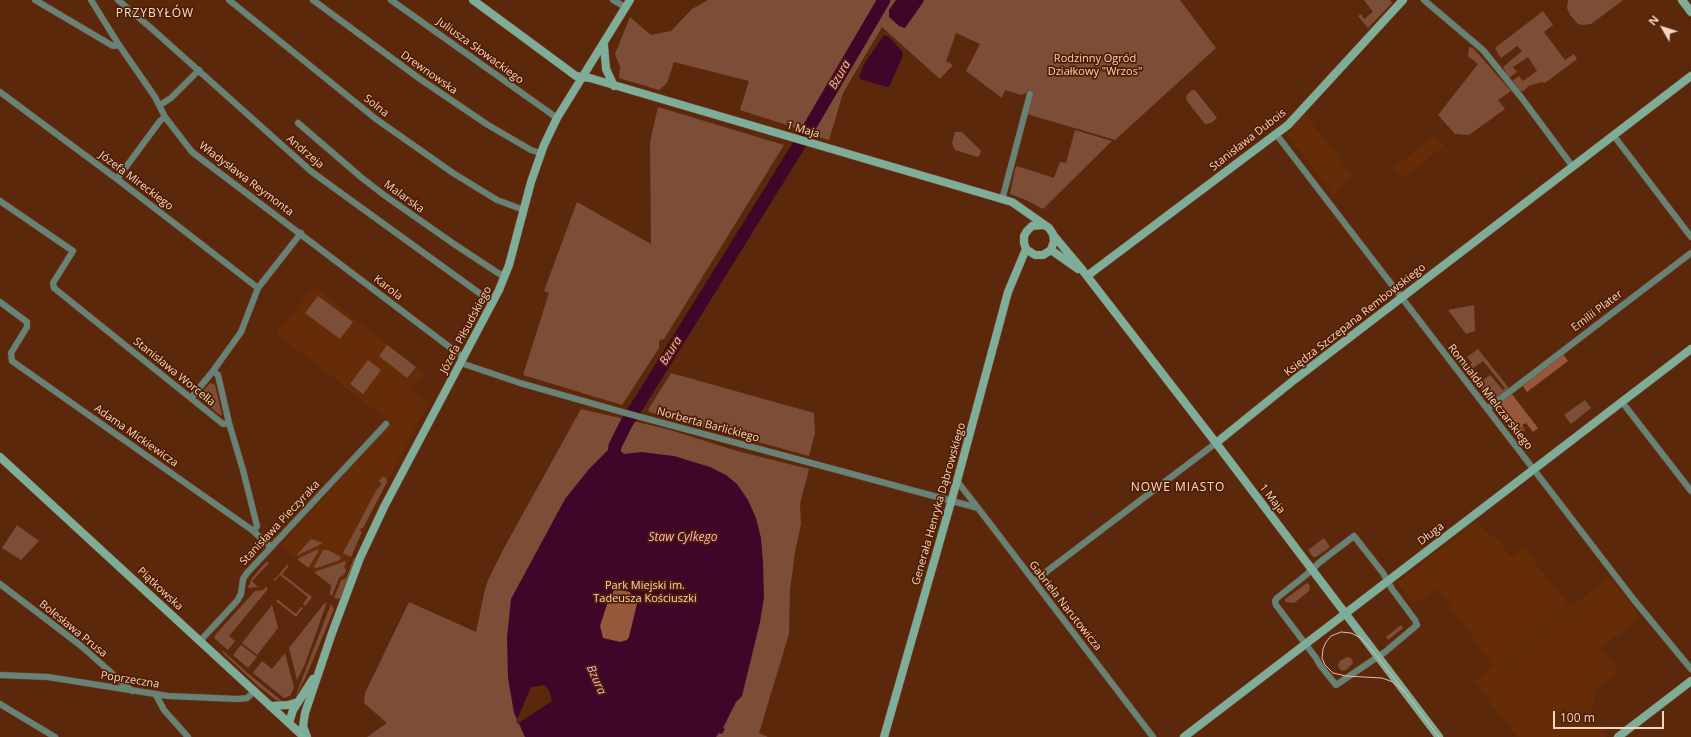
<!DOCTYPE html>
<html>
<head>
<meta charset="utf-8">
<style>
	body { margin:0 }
	#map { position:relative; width:1691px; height:737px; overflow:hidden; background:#5c280b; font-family:"Open Sans",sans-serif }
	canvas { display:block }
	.north { position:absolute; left:1643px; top:8px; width:40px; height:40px; -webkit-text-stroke:3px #501e00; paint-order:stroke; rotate:309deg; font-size:11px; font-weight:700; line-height:16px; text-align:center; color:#f5d4c5 }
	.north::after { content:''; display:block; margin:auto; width:14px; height:18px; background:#f5d4c5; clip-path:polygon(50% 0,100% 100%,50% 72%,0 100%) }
	.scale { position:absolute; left:1553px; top:711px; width:111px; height:18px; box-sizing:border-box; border:2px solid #f5d4c5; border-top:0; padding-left:5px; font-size:12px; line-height:14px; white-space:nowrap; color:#f5d4c5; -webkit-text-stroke:3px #501e00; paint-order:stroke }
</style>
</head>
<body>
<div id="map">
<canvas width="1691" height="737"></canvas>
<div class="north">N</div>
<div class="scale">100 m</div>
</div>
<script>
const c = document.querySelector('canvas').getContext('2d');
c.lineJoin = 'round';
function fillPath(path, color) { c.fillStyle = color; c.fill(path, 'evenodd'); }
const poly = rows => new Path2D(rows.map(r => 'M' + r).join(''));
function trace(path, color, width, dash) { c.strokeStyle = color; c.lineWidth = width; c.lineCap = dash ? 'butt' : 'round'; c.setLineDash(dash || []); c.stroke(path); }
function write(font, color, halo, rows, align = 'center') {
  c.font = font + ' "Open Sans",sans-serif'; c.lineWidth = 3.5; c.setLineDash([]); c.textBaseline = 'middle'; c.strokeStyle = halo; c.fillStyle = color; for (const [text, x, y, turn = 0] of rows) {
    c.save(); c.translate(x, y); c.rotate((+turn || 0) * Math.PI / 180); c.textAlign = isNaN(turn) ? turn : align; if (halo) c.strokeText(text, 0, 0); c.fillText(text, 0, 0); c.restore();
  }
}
fillPath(poly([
	[1303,114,1305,114,1352,175,1333,194,1287,134],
	[1435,135,1444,146,1403,179,1394,167],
	[314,287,424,373,409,390,430,401,368,516,344,574,338,578,332,588,296,557,280,546,391,423,276,333],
	[1478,521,1490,536,1495,536,1511,557,1524,548,1570,607,1493,666,1437,588,1414,604,1397,583],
	[1609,577,1640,617,1601,648,1619,672,1600,687,1598,685,1591,712,1607,735,1605,737,1517,737,1474,681,1542,629,1557,647,1543,629]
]), '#662c08');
fillPath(poly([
	[708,0,1180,0,1216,48,1115,140,1027,114,1027,93,1021,95,1005,90,1002,98,966,71,980,44,956,33,946,61,953,65,940,79,882,27,843,93,829,140,799,132,793,127,740,110,749,81,674,62,667,83,659,90,619,78,620,67,615,54,630,17,651,35,671,31,692,9],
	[1364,0,1390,0,1392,3,1368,28,1358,16,1361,14,1364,19,1373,12],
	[1568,0,1623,0,1591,24,1583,25,1578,24,1570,15,1567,8],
	[1543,11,1553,25,1544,32,1565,60,1574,54,1577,59,1545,83,1541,82,1529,86,1523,91,1518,91,1511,82,1519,76,1523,81,1537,71,1528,57,1513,67,1517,72,1509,78,1503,67,1522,51,1517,46,1501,58,1495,48],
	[1469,47,1473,48,1511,91,1498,100,1505,109,1469,135,1455,134,1438,115,1478,64,1468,56],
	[1192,90,1195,90,1217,118,1211,123,1205,124,1186,100,1187,95],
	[658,107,784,145,664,339,660,340,659,341,659,348,622,405,523,375,549,293,544,291,577,202,651,244,650,142],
	[1075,130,1112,141,1043,209,1026,200,1010,194,1015,169,1017,166,1054,178,1060,162,1066,163],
	[955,132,962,132,981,151,979,156,977,157,955,150,952,143],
	[318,296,353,322,340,339,305,313],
	[1474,305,1475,331,1466,334,1448,310],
	[387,345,416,367,407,378,379,356],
	[1478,349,1509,388,1492,402,1478,384,1490,375,1503,390,1505,388,1483,361,1469,371,1466,368,1472,363,1467,357],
	[368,360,381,370,363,394,350,384],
	[671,373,814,413,815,433,809,456,649,412,648,410],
	[210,383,215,385,222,415,221,416,198,397],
	[1585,400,1591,408,1571,424,1564,415],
	[581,409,667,429,737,451,809,469,800,504,801,524,795,552,790,590,789,634,759,733,768,737,367,737,387,723,364,703,365,693,409,602,476,632,485,589,489,578,504,548],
	[383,477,386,478,387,482,363,528,361,528,360,531,362,532,351,557,343,553,377,489,382,484,379,481],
	[17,525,39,541,21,560,2,548],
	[1324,538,1330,547,1316,557,1313,557,1308,550],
	[311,539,323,543,296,556],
	[316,550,319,550,309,567,307,567,297,559],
	[323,550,328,550,341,557,340,560,316,568,314,567],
	[354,558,356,559,342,596,339,599,334,598,341,580,346,578],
	[267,561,269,563,252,581,258,587,248,588,252,578],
	[346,561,344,568,346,569,345,574,339,578,332,596,330,594,331,585,315,573,317,571],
	[287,565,289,566,282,574,312,597,305,606,303,604,308,597,280,575,275,581,273,579,276,578],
	[1307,583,1310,585,1309,591,1294,603,1285,602,1285,599],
	[266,587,268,589,229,636,235,641,228,650,214,638,216,634,255,591,263,590],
	[277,599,296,614,301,607,303,608,296,617,276,601],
	[327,602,305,664,297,680,289,648,323,605],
	[331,604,334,609,306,677,295,697],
	[272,605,278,628,257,655,242,643],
	[1401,625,1403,628,1388,640,1386,637],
	[241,645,257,657,248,668,233,655],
	[223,651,250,675,283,702,276,700,257,685,222,652],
	[285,653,294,687,291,695,284,698,253,673,262,661,272,669],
	[1347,657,1351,658,1353,663,1346,670,1342,671,1339,668,1338,665,1340,661]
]), '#7c4e38');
fillPath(poly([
	[1563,354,1568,361,1527,392,1522,385],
	[1511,393,1538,428,1533,432,1526,423,1522,425,1525,430,1518,435,1495,406],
	[615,589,630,592,637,604,629,637,627,640,620,642,603,638,600,626,609,598]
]), '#95583a');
fillPath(poly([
	[896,0,924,0,922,4,905,28,899,26,889,17,889,10],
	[884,35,889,37,902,51,903,55,890,85,887,87,860,79,859,77,863,66],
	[615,446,624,454,641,452,674,456,710,467,726,475,737,484,748,500,756,518,761,538,763,563,764,597,760,622,742,696,736,702,723,728,725,729,722,734,719,733,716,737,525,737,514,713,508,678,507,638,511,599,565,499,589,469,611,447],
	[615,589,630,592,637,604,629,637,627,640,620,642,603,638,600,626,609,598]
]), '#3e072a');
fillPath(poly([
	[544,685,549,690,552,701,517,724,516,722,531,687]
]), '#5c280b');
trace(poly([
	[613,463,615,446,626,424,796,150,884,0]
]), '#3e072a', 13);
const street = poly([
	[35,0,113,46,119,45],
	[91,0,119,45,155,97,165,117,192,152,464,358],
	[118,0,151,28,312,172,493,303],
	[229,0,376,119,453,173,497,200,524,210],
	[313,0,420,79,488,125,531,150,540,153],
	[391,0,557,118],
	[613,0,625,7],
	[1424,0,1483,50,1521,97,1573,167],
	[0,92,117,179,258,288],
	[160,105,171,98,199,70],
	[298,123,362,178,384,195,454,244,498,273,505,276],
	[1276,134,1634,600,1691,669],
	[1614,136,1691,237],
	[117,179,160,121,165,117],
	[1002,200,1030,94],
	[0,201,73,251,53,283,54,288,223,424,229,423],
	[0,302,27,322,27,327,11,353,12,361,252,530,271,547],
	[461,363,520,383,622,412,978,508,1153,737],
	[191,398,213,371],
	[1622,402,1691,491],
	[1487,409,1691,253],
	[957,481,978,508],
	[254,531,257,526,243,470,229,423,218,375,213,371,241,332,258,288,301,233],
	[1354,536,1383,573,1392,589,1415,620,1417,625,1385,652,1336,685,1320,665,1316,658,1276,605,1275,601,1277,598,1306,575,1320,562,1354,536],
	[1034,581,1216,443],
	[0,584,80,645,132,691],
	[200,641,237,601,241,594,243,579,247,573,386,424],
	[0,675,48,677,168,696,238,699,247,698,255,691],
	[156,695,164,710,188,737],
	[0,704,55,737]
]);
const secondary = poly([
	[473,0,576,76,590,78,1012,202,1049,228,1053,234,1054,241,1051,250,1043,255,1035,255,1026,249,1024,243,1024,236,1027,231,1032,226,1044,225],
	[1682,0,1691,12],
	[604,45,606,69,614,86],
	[1054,236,1080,267,1216,443,1439,737],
	[1051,250,1078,269],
	[1087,276,1288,125,1403,0],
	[1216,443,1294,380,1691,76],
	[0,457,304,737],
	[270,706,288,705,298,702],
	[289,723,293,710,313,679],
	[307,737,303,726,305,713,332,633,360,558,384,507,499,290,509,265,531,182,544,145,557,118,630,0],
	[884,737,957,481,1008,292,1026,249],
	[1184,737,1691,349],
	[1618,737,1691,681]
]);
trace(street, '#744429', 7);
trace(secondary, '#744429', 9);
trace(street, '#678377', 6);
trace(secondary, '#7ead99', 8);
trace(poly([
	[1404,691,1393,682,1382,678,1346,676,1333,673,1325,665,1322,658,1323,649,1326,642,1331,636,1341,632,1351,633,1361,638,1371,649,1404,691,1429,724,1439,737]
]), '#e1bead', 1);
write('11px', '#f5d4c5', '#501e00', [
	["Juliusza Słowackiego",480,51,36],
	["Drewnowska",429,73,35],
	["Solna",376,106,38],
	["1 Maja",803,130,16],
	["Stanisława Dubois",1248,140,-38],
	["Andrzeja",305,152,40],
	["Władysława Reymonta",246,179,37],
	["Józefa Mireckiego",136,181,37],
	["Malarska",404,197,36],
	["Karola",388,288,38],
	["Emilii Plater",1597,311,-37],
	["Księdza Szczepana Rembowskiego",1355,320,-38],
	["Józefa Piłsudskiego",466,330,-62],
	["Stanisława Worcella",174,372,39],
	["Romualda Mielczarskiego",1490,397,52],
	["Norberta Barlickiego",708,425,15],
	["Adama Mickiewicza",136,436,35],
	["1 Maja",1272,499,52],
	["Generała Henryka Dąbrowskiego",939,504,-74],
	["Stanisława Pieczyraka",280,523,-47],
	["Długa",1431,534,-37],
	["Piątkowska",160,589,43],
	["Gabriela Narutowicza",1065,606,52],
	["Bolesława Prusa",73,629,39],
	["Poprzeczna",130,680,9]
]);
write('11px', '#f7d2c0', '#501e00', [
	["Rodzinny Ogród",1095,59],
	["Działkowy \"Wrzos\"",1095,72],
	["Park Miejski im.",645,586],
	["Tadeusza Kościuszki",645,599]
]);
c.letterSpacing = '1px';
write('12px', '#f7dcd0', '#501e00', [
	["PRZYBYŁÓW",155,14],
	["NOWE MIASTO",1178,488]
]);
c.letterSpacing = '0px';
write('italic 12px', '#fcb3d9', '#501e00', [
	["Bzura",840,75,-60],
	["Bzura",671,351,-58],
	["Staw Cylkego",683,538],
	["Bzura",596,680,66]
]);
</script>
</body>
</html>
